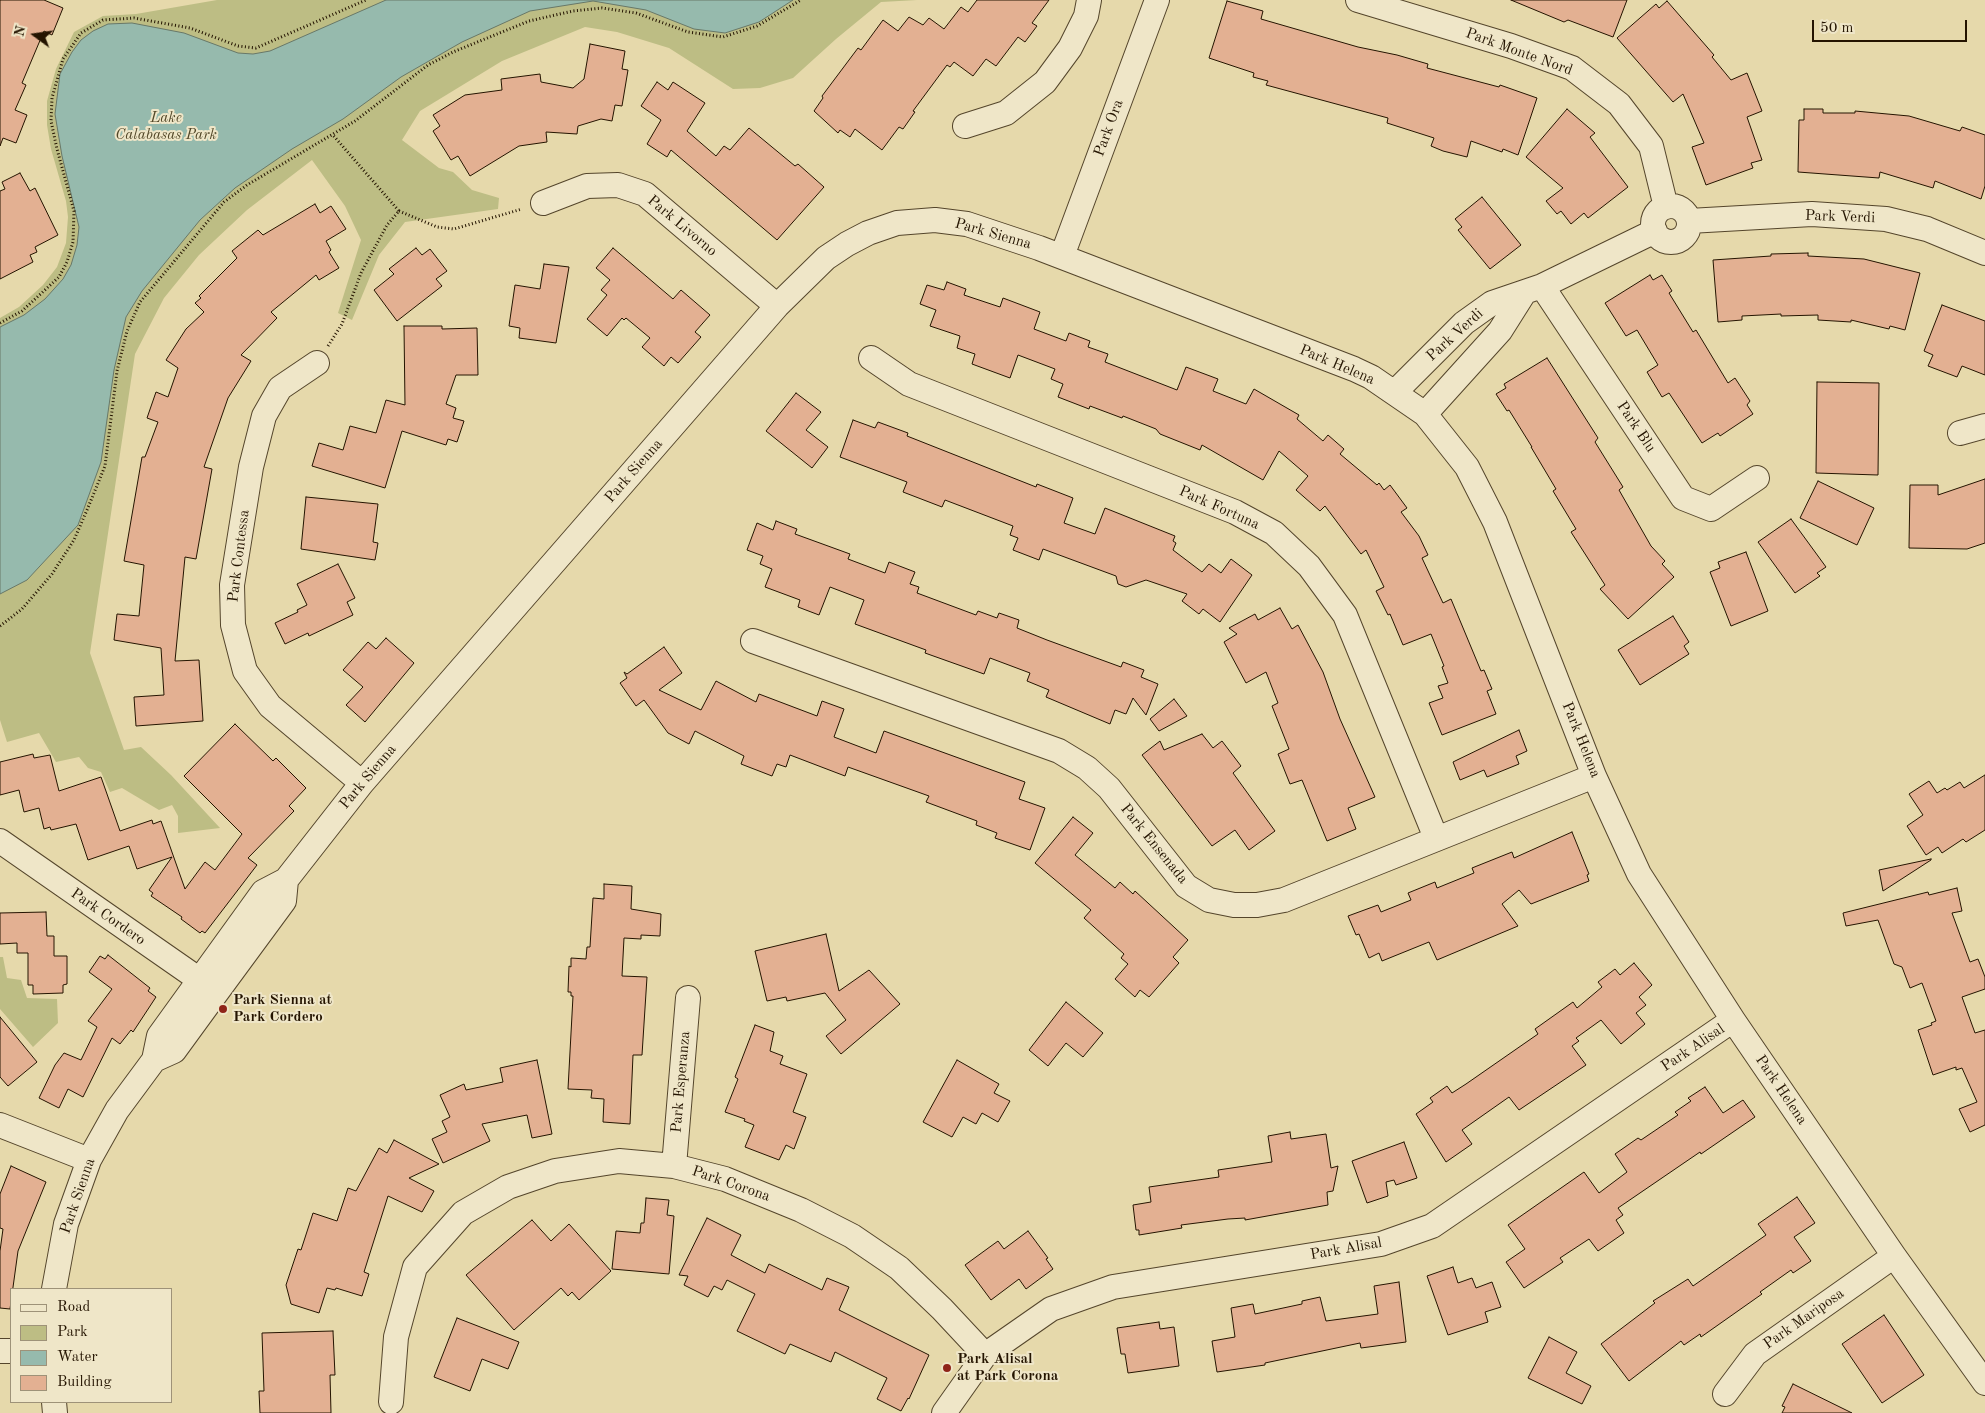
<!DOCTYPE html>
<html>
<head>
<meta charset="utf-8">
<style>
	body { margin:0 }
	#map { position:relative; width:1985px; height:1413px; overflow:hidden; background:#e6d9ab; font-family:"Old Standard TT",serif }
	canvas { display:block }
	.legend { position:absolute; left:10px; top:1288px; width:162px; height:115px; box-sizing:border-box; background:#efe6c8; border:1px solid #9e9278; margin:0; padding:6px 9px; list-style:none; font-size:15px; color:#241400 }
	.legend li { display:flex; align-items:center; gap:10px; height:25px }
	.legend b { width:25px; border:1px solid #9e9278 }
	.north { position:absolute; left:10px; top:10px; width:50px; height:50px; -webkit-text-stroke:4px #efe6c8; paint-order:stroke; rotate:284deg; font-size:14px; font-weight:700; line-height:20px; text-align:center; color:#241400 }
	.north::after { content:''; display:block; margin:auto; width:18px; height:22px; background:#241400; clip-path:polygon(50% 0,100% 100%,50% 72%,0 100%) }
	.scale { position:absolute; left:1812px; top:20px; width:155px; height:22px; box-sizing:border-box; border:2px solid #241400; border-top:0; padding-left:6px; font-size:15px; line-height:18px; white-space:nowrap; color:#241400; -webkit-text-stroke:4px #efe6c8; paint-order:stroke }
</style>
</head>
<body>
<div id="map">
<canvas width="1985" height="1413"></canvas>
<ul class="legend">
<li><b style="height:6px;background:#efe6c8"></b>Road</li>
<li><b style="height:14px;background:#bdbd84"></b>Park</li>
<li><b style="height:14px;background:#96baad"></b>Water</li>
<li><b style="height:14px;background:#e3b092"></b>Building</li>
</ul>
<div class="north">N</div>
<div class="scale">50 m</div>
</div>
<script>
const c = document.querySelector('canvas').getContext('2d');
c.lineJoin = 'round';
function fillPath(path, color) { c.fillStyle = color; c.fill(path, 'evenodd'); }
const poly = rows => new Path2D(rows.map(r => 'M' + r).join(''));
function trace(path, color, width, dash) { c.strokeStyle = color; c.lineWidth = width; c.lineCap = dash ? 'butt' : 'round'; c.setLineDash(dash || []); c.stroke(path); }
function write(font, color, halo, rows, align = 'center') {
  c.font = font + ' "Old Standard TT",serif'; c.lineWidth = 4; c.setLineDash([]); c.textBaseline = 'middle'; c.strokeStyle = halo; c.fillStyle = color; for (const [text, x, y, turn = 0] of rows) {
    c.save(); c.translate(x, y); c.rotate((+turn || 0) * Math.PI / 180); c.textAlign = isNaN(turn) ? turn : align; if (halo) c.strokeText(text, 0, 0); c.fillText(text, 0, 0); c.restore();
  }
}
fillPath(poly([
	[217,0,917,0,881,2,836,39,793,78,760,88,733,89,669,48,617,32,585,27,502,61,420,111,402,140,439,168,453,172,472,190,499,198,498,209,405,222,379,255,352,320,338,313,361,240,345,206,312,160,247,210,199,255,164,298,135,354,90,653,124,750,141,747,171,775,220,828,178,833,178,816,172,805,159,810,122,788,110,792,101,772,88,768,79,757,56,762,39,733,7,742,0,720,0,318,19,307,43,285,57,267,66,243,68,217,66,201,51,149,47,125,47,101,56,69,74,32,103,16,136,14],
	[0,957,3,957,7,978,21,980,27,998,57,999,58,1023,33,1047,0,1009]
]), '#bdbd84');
const water = poly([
	[386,0,793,0,759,22,725,33,694,29,646,10,593,1,530,11,462,42,401,77,343,119,292,149,235,188,200,220,142,291,126,317,114,370,101,462,78,525,27,580,0,594,0,327,24,315,45,299,63,279,71,265,77,245,79,227,62,156,55,114,60,74,72,52,81,40,93,31,108,24,132,23,184,33,238,53,253,54,270,51,386,0]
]);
fillPath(water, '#96baad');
trace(water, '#687868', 1);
const building = poly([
	[0,0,44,0,63,8,52,35,44,31,22,83,26,85,15,110,27,115,16,143,3,138,0,146,0,0],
	[977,0,1049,0,1032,23,1037,26,1025,42,1018,37,996,66,986,59,973,76,954,62,950,67,947,65,913,111,915,112,903,129,899,127,882,150,855,129,850,137,840,130,838,133,814,111,823,98,822,96,858,48,861,50,883,20,898,31,909,17,923,25,929,18,944,29,961,7,968,12,977,0],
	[1511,0,1627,0,1613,37,1568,20,1564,22,1511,0],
	[1227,1,1263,11,1261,19,1358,47,1397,55,1428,64,1427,68,1499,87,1500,85,1537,98,1518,155,1503,149,1502,152,1471,141,1467,157,1443,151,1431,146,1434,138,1387,123,1388,118,1266,85,1268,81,1253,77,1254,73,1209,58,1227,1],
	[1667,1,1714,55,1712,57,1731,80,1747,73,1762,111,1747,117,1762,160,1751,163,1753,168,1706,185,1692,147,1704,143,1683,94,1673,102,1617,38,1656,4,1659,8,1667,1],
	[590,44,625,51,622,69,628,70,622,106,615,105,612,121,601,119,578,126,577,134,546,132,547,142,519,146,470,176,458,156,451,160,433,131,440,126,433,115,465,95,502,90,501,79,540,74,541,82,573,88,584,79,590,44],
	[657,82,668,90,673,82,705,103,687,131,716,156,724,146,730,150,749,128,795,166,798,164,824,187,777,240,671,150,667,157,647,144,661,120,641,106,657,82],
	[1567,109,1595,133,1590,137,1628,187,1588,218,1584,213,1571,224,1561,211,1557,214,1546,201,1563,188,1526,157,1567,109],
	[1804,109,1823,109,1823,113,1855,113,1855,111,1909,116,1960,131,1962,127,1985,135,1985,186,1981,199,1935,181,1933,188,1880,172,1879,178,1798,172,1799,120,1804,120,1804,109],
	[20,173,30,191,35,188,58,235,35,247,37,252,30,255,33,262,0,279,0,191,5,189,2,182,20,173],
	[1482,197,1521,245,1490,269,1458,230,1462,227,1455,219,1482,197],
	[315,204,320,213,331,206,346,229,326,241,331,250,329,252,339,268,319,280,316,275,271,312,277,318,241,355,251,361,228,398,204,467,212,469,196,559,185,557,175,661,199,660,203,721,136,726,134,697,164,695,161,648,114,640,117,614,139,616,144,565,124,561,142,457,145,457,158,422,147,418,156,392,168,397,178,368,166,360,186,329,204,312,195,303,201,298,199,296,237,258,232,251,258,230,263,235,315,204],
	[416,248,422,255,430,249,447,271,436,279,442,286,397,321,374,290,394,274,389,269,416,248],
	[613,248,673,299,681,290,710,315,695,332,701,337,678,363,671,357,664,366,642,347,650,338,626,318,624,320,622,318,607,336,587,319,607,295,601,290,610,280,596,268,613,248],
	[1808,253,1808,256,1864,259,1920,273,1905,330,1890,326,1889,329,1851,320,1851,322,1818,320,1818,315,1781,316,1781,314,1742,316,1742,320,1718,322,1713,260,1771,256,1771,254,1808,253],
	[544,264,569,267,556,343,519,338,520,328,509,326,515,285,540,289,544,264],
	[1650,275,1653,280,1662,275,1672,291,1669,293,1693,332,1696,330,1728,383,1735,378,1750,401,1747,405,1753,414,1720,436,1718,433,1702,443,1669,393,1662,397,1647,372,1658,365,1637,330,1626,336,1605,303,1650,275],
	[947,282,966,289,964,295,1000,307,1003,298,1040,312,1034,329,1066,341,1069,333,1090,341,1088,347,1108,354,1105,362,1177,390,1186,367,1218,379,1213,391,1246,404,1254,389,1299,415,1297,419,1323,441,1328,435,1344,449,1340,454,1377,485,1379,483,1384,490,1390,485,1407,508,1401,512,1419,536,1428,555,1422,558,1443,603,1451,599,1481,671,1484,670,1492,689,1487,691,1496,714,1442,735,1429,703,1443,698,1438,686,1448,683,1442,667,1444,666,1431,634,1403,645,1390,614,1388,615,1376,591,1384,587,1366,550,1361,554,1325,506,1320,511,1296,490,1308,476,1279,451,1263,480,1202,445,1200,450,1160,434,1156,429,1123,416,1122,418,1090,406,1089,409,1058,397,1063,384,1051,379,1055,369,1018,355,1010,378,972,364,975,354,957,348,960,336,930,326,936,310,920,304,927,285,944,290,947,282],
	[1942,305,1985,321,1985,375,1962,366,1957,377,1928,366,1933,355,1924,351,1942,305],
	[404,326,442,326,442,329,477,328,478,375,456,375,446,404,456,408,453,418,464,421,457,442,448,439,446,445,402,431,385,488,312,466,319,443,343,450,350,426,376,433,386,400,405,405,404,326],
	[1547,358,1598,438,1595,442,1623,487,1619,490,1651,546,1665,561,1662,564,1674,577,1628,619,1600,589,1605,585,1571,532,1576,529,1553,491,1556,489,1531,447,1532,447,1509,410,1507,411,1496,394,1506,388,1504,384,1547,358],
	[1817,382,1879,383,1878,475,1816,473,1817,382],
	[796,393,821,412,806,430,828,447,812,468,766,431,796,393],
	[853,420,875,428,878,422,908,433,907,436,1036,487,1037,484,1073,498,1064,523,1095,534,1105,508,1175,536,1173,541,1176,543,1173,550,1202,572,1209,564,1221,573,1231,559,1252,575,1220,622,1203,609,1199,614,1182,601,1187,594,1146,580,1126,587,1118,584,1116,576,1043,549,1039,560,1013,550,1018,538,1010,535,1013,526,945,500,942,507,903,492,907,482,840,457,853,420],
	[1985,479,1985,543,1967,549,1909,548,1910,485,1938,485,1938,495,1985,479],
	[1818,481,1874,508,1857,545,1800,518,1818,481],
	[306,497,378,504,373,542,378,543,375,560,301,549,306,497],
	[1791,519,1826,567,1817,573,1820,576,1795,593,1758,542,1791,519],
	[776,521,797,529,795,534,850,554,848,559,885,573,889,562,915,572,910,584,919,587,917,593,976,615,978,611,997,618,999,613,1019,620,1017,628,1047,640,1121,667,1123,662,1144,670,1141,677,1158,684,1146,715,1133,698,1126,714,1115,710,1110,724,1046,697,1049,690,1027,681,1030,673,990,658,984,674,925,653,926,650,855,624,864,600,830,587,819,615,798,607,800,600,765,587,772,569,760,564,763,556,747,550,757,523,773,530,776,521],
	[1746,552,1768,611,1731,626,1710,572,1720,568,1718,562,1746,552],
	[338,564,355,598,347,602,353,615,309,636,308,633,285,644,275,623,298,612,297,610,307,605,297,584,338,564],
	[1280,608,1292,629,1298,625,1323,672,1340,719,1375,797,1348,808,1356,829,1327,841,1302,780,1290,784,1278,754,1289,749,1272,706,1278,703,1266,672,1246,683,1224,642,1237,634,1229,628,1255,614,1258,620,1280,608],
	[1673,616,1689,642,1684,646,1689,654,1640,685,1618,650,1673,616],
	[386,638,414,663,365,722,346,705,363,687,343,670,368,642,376,649,386,638],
	[664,647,682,673,659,690,701,710,716,681,756,702,759,694,817,716,822,701,844,709,834,737,876,753,884,731,1025,782,1019,799,1045,808,1030,850,995,838,997,833,976,825,977,821,926,802,929,796,848,767,845,776,790,755,786,767,777,764,772,776,741,764,744,756,695,731,689,744,668,733,644,700,636,706,620,683,627,678,624,672,627,674,664,647],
	[1174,699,1187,716,1159,731,1150,719,1174,699],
	[235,724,273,761,276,758,306,788,289,806,294,811,248,858,257,865,205,933,202,931,200,933,181,919,182,917,151,896,153,893,149,890,172,857,137,869,129,846,88,860,76,824,51,830,50,827,44,829,39,808,24,812,19,790,0,795,0,762,33,754,34,758,50,755,59,791,101,777,120,831,152,820,153,824,161,821,185,889,205,862,215,870,242,834,184,776,235,724],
	[1519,730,1527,751,1516,756,1519,764,1487,777,1484,770,1460,780,1453,762,1519,730],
	[1202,734,1213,748,1222,741,1241,766,1233,773,1275,831,1249,850,1235,830,1212,846,1142,755,1160,741,1164,750,1202,734],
	[1985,775,1985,830,1966,842,1963,839,1942,853,1938,847,1926,855,1907,826,1923,815,1909,794,1929,781,1937,793,1945,788,1947,790,1960,782,1964,788,1985,775],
	[1073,817,1093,833,1075,855,1115,888,1120,882,1133,894,1135,891,1188,940,1173,957,1179,963,1149,997,1140,990,1135,997,1115,979,1128,964,1121,958,1124,954,1084,918,1091,910,1035,863,1073,817],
	[1572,832,1589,874,1587,875,1589,881,1531,904,1519,890,1502,904,1518,926,1437,960,1429,942,1382,961,1379,953,1369,958,1359,934,1356,935,1348,916,1378,905,1381,912,1411,900,1408,893,1435,882,1437,888,1474,873,1472,868,1512,852,1514,858,1572,832],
	[1931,859,1931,860,1883,891,1879,870,1931,859],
	[604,884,632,886,631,909,661,914,660,936,641,935,641,939,624,938,622,976,647,977,642,1055,633,1055,630,1124,603,1122,604,1099,591,1098,592,1090,568,1089,573,996,571,996,571,992,568,992,569,966,571,967,571,958,586,959,587,947,590,947,593,898,604,899,604,884],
	[1957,888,1962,911,1952,913,1970,962,1978,959,1985,977,1985,989,1962,997,1975,1033,1985,1030,1985,1125,1970,1132,1959,1109,1977,1102,1962,1068,1956,1070,1956,1067,1933,1075,1918,1030,1932,1025,1931,1023,1936,1021,1922,983,1910,988,1902,967,1894,964,1878,920,1846,926,1843,913,1928,892,1929,895,1957,888],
	[46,912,47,936,54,936,54,956,67,956,67,984,63,985,63,993,33,994,33,985,28,985,28,953,17,953,17,943,0,944,0,913,46,912],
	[826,934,839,991,869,970,900,1004,841,1054,826,1036,846,1020,825,993,787,1001,786,997,767,1001,755,951,826,934],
	[108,955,150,988,148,991,156,997,133,1032,131,1030,120,1044,112,1038,83,1097,68,1089,59,1108,39,1098,55,1065,64,1053,81,1060,97,1027,88,1021,112,989,89,972,100,956,105,959,108,955],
	[1634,963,1652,985,1639,997,1646,1005,1636,1013,1645,1024,1621,1044,1601,1020,1576,1038,1579,1041,1572,1046,1586,1065,1519,1110,1509,1097,1462,1130,1472,1144,1446,1162,1416,1114,1433,1102,1430,1098,1447,1086,1452,1093,1466,1084,1538,1034,1535,1029,1573,1002,1577,1008,1602,987,1598,982,1615,969,1620,975,1634,963],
	[1066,1002,1103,1033,1083,1057,1066,1043,1048,1066,1029,1050,1066,1002],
	[0,1017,37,1062,8,1086,0,1077,0,1017],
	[755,1025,774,1032,770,1051,783,1056,780,1064,807,1074,793,1112,806,1117,794,1149,786,1145,779,1160,745,1147,754,1125,744,1121,745,1119,725,1112,738,1079,735,1077,755,1025],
	[537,1060,552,1134,532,1138,527,1115,482,1124,490,1141,443,1163,432,1139,447,1132,442,1121,450,1117,440,1095,464,1084,466,1090,503,1082,500,1068,537,1060],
	[957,1060,999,1084,994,1093,1010,1101,998,1122,982,1113,976,1124,963,1117,952,1137,923,1122,957,1060],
	[1705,1087,1723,1113,1743,1100,1755,1117,1701,1154,1700,1152,1618,1208,1623,1215,1616,1220,1624,1233,1598,1251,1589,1239,1560,1258,1563,1262,1524,1288,1506,1262,1525,1249,1508,1225,1584,1172,1599,1193,1627,1172,1615,1154,1638,1138,1641,1140,1678,1115,1675,1112,1691,1101,1688,1098,1705,1087],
	[1290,1132,1291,1139,1326,1134,1331,1168,1338,1166,1333,1191,1327,1192,1328,1205,1245,1220,1245,1218,1228,1219,1181,1225,1182,1228,1139,1235,1139,1230,1136,1230,1133,1205,1151,1202,1149,1187,1219,1177,1218,1170,1272,1162,1268,1136,1290,1132],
	[394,1140,439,1164,409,1178,434,1191,422,1212,388,1196,364,1272,369,1274,362,1296,336,1288,335,1290,327,1288,319,1313,291,1304,286,1285,298,1249,301,1250,313,1213,337,1221,348,1188,356,1191,379,1148,387,1153,394,1140],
	[1404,1142,1417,1178,1396,1185,1394,1180,1386,1182,1388,1196,1367,1203,1352,1161,1404,1142],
	[11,1166,46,1182,18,1251,10,1309,0,1308,0,1251,3,1229,0,1228,0,1194,11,1166],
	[1797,1197,1815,1223,1794,1237,1811,1261,1793,1273,1791,1270,1760,1292,1762,1294,1701,1337,1700,1334,1684,1345,1681,1341,1629,1381,1601,1344,1655,1303,1653,1301,1688,1279,1693,1286,1766,1235,1758,1224,1797,1197],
	[646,1198,669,1200,667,1215,674,1216,669,1274,612,1269,616,1231,640,1233,641,1223,644,1223,646,1198],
	[707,1218,741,1235,731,1255,765,1273,769,1264,822,1290,827,1278,849,1287,839,1310,929,1355,909,1399,908,1398,901,1411,877,1399,887,1378,835,1352,831,1362,790,1344,785,1354,737,1331,755,1294,727,1280,722,1290,714,1286,708,1297,684,1285,688,1276,679,1275,707,1218],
	[532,1220,551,1241,569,1224,611,1271,579,1300,572,1292,568,1296,561,1288,514,1330,466,1275,532,1220],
	[1028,1231,1048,1258,1046,1259,1053,1269,1026,1289,1019,1279,991,1300,965,1265,998,1241,1004,1249,1028,1231],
	[1453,1267,1458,1283,1472,1278,1476,1288,1492,1282,1501,1307,1485,1312,1488,1322,1448,1335,1427,1276,1453,1267],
	[1399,1282,1406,1342,1361,1348,1360,1343,1265,1363,1265,1365,1217,1372,1212,1341,1235,1337,1231,1308,1253,1304,1255,1314,1302,1304,1302,1301,1320,1297,1326,1321,1378,1314,1374,1286,1399,1282],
	[1884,1315,1924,1375,1882,1403,1842,1344,1884,1315],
	[457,1318,519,1342,508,1369,482,1359,470,1391,434,1377,457,1318],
	[1159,1322,1160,1329,1174,1327,1179,1366,1128,1373,1125,1354,1121,1354,1117,1328,1159,1322],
	[333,1331,335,1375,330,1375,331,1413,260,1413,259,1391,264,1391,262,1333,333,1331],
	[1549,1337,1577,1352,1566,1373,1591,1386,1582,1404,1528,1378,1549,1337],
	[1793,1384,1852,1413,1782,1413,1785,1407,1782,1406,1793,1384]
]);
fillPath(building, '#e3b092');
trace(building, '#241400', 1);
const street = poly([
	[1358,0,1511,46,1572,68,1619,104,1651,146,1666,207],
	[965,126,1006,113,1045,82,1070,48,1086,16,1089,0],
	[543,203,587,186,618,185,645,194,777,306],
	'1653 224a18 18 0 1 1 36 0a18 18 0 1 1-36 0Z',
	[1689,221,1812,214,1886,219,1927,229,1985,253],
	[1062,256,1157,0],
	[1542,286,1683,498,1711,509,1757,478],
	[871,358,909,384,1235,512,1274,533,1309,566,1345,615,1436,838],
	[317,363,280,388,264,416,251,467,232,585,233,625,245,671,270,706,362,783],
	[1395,392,1464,323,1492,303,1542,286,1655,231],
	[1425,414,1500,331,1524,293],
	[1960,433,1985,426],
	[753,641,1059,751,1087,768,1109,788,1186,886,1209,900,1234,905,1257,905,1284,900,1594,776],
	[0,841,217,992],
	[154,1060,174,1051,217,992,284,901,286,880],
	[0,1125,89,1160],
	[674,1166,688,998],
	[54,1289,66,1224,89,1160,117,1110,154,1060,159,1036,263,892,286,880,362,783,777,306,826,258,847,244,868,233,897,223,935,220,967,224,1039,248,1354,369,1371,377,1425,414,1467,467,1495,522,1594,776,1639,874,1733,1020,1894,1256,1985,1383],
	[0,1351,11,1351],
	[1725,1394,1755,1354,1894,1256],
	[54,1402,55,1413],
	[391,1402,396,1337,415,1267,463,1213,508,1187,555,1171,619,1161,674,1166,725,1179,801,1210,852,1236,899,1268,942,1309,985,1355],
	[944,1413,985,1355,1051,1309,1113,1287,1381,1244,1432,1226,1733,1020]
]);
trace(street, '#54452b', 26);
trace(poly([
	[399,211,437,227,454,229,522,209],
	[0,323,22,311,59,277,67,262,73,242,74,211,57,149,51,121,52,98,63,59,81,33,103,20,134,18,190,28,238,46,256,48,366,0],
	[328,346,342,324,361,273,387,225,399,211,332,134],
	[0,626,22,609,52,574,74,540,87,510,105,466,117,371,127,331,140,302,224,202,247,185,355,121,428,65,453,52,529,21,573,11,602,8,636,13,688,32,723,37,757,26,801,0]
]), '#241400', 3, [1, 2.5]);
trace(street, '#efe6c8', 24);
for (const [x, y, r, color] of [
	[223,1009,5,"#8f2418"],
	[947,1368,5,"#8f2418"]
]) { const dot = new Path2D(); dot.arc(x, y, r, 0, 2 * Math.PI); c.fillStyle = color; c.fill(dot); trace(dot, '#efe6c8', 2); }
write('15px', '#241400', '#efe6c8', [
	["Park Monte Nord",1519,52,20],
	["Park Ora",1109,128,-70],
	["Park Verdi",1840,217,2],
	["Park Livorno",682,226,40],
	["Park Sienna",993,234,16],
	["Park Verdi",1455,335,-42],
	["Park Helena",1337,365,23],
	["Park Blu",1636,427,56],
	["Park Sienna",634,471,-49],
	["Park Fortuna",1219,508,24],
	["Park Contessa",239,556,-83],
	["Park Helena",1581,740,68],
	["Park Sienna",368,777,-50],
	["Park Ensenada",1154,844,51],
	["Park Cordero",108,917,35],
	["Park Alisal",1693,1048,-34],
	["Park Esperanza",681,1082,-85],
	["Park Helena",1781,1090,56],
	["Park Corona",731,1184,19],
	["Park Sienna",78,1196,-71],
	["Park Alisal",1346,1249,-10],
	["Park Mariposa",1804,1319,-35]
]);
write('italic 15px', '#524728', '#efe6c8', [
	["Lake",166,118],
	["Calabasas Park",166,135]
]);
write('bold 15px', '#241400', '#efe6c8', [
	["Park Sienna at",233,1000],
	["Park Cordero",233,1017],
	["Park Alisal",957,1359],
	["at Park Corona",957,1376]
], 'left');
</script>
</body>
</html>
